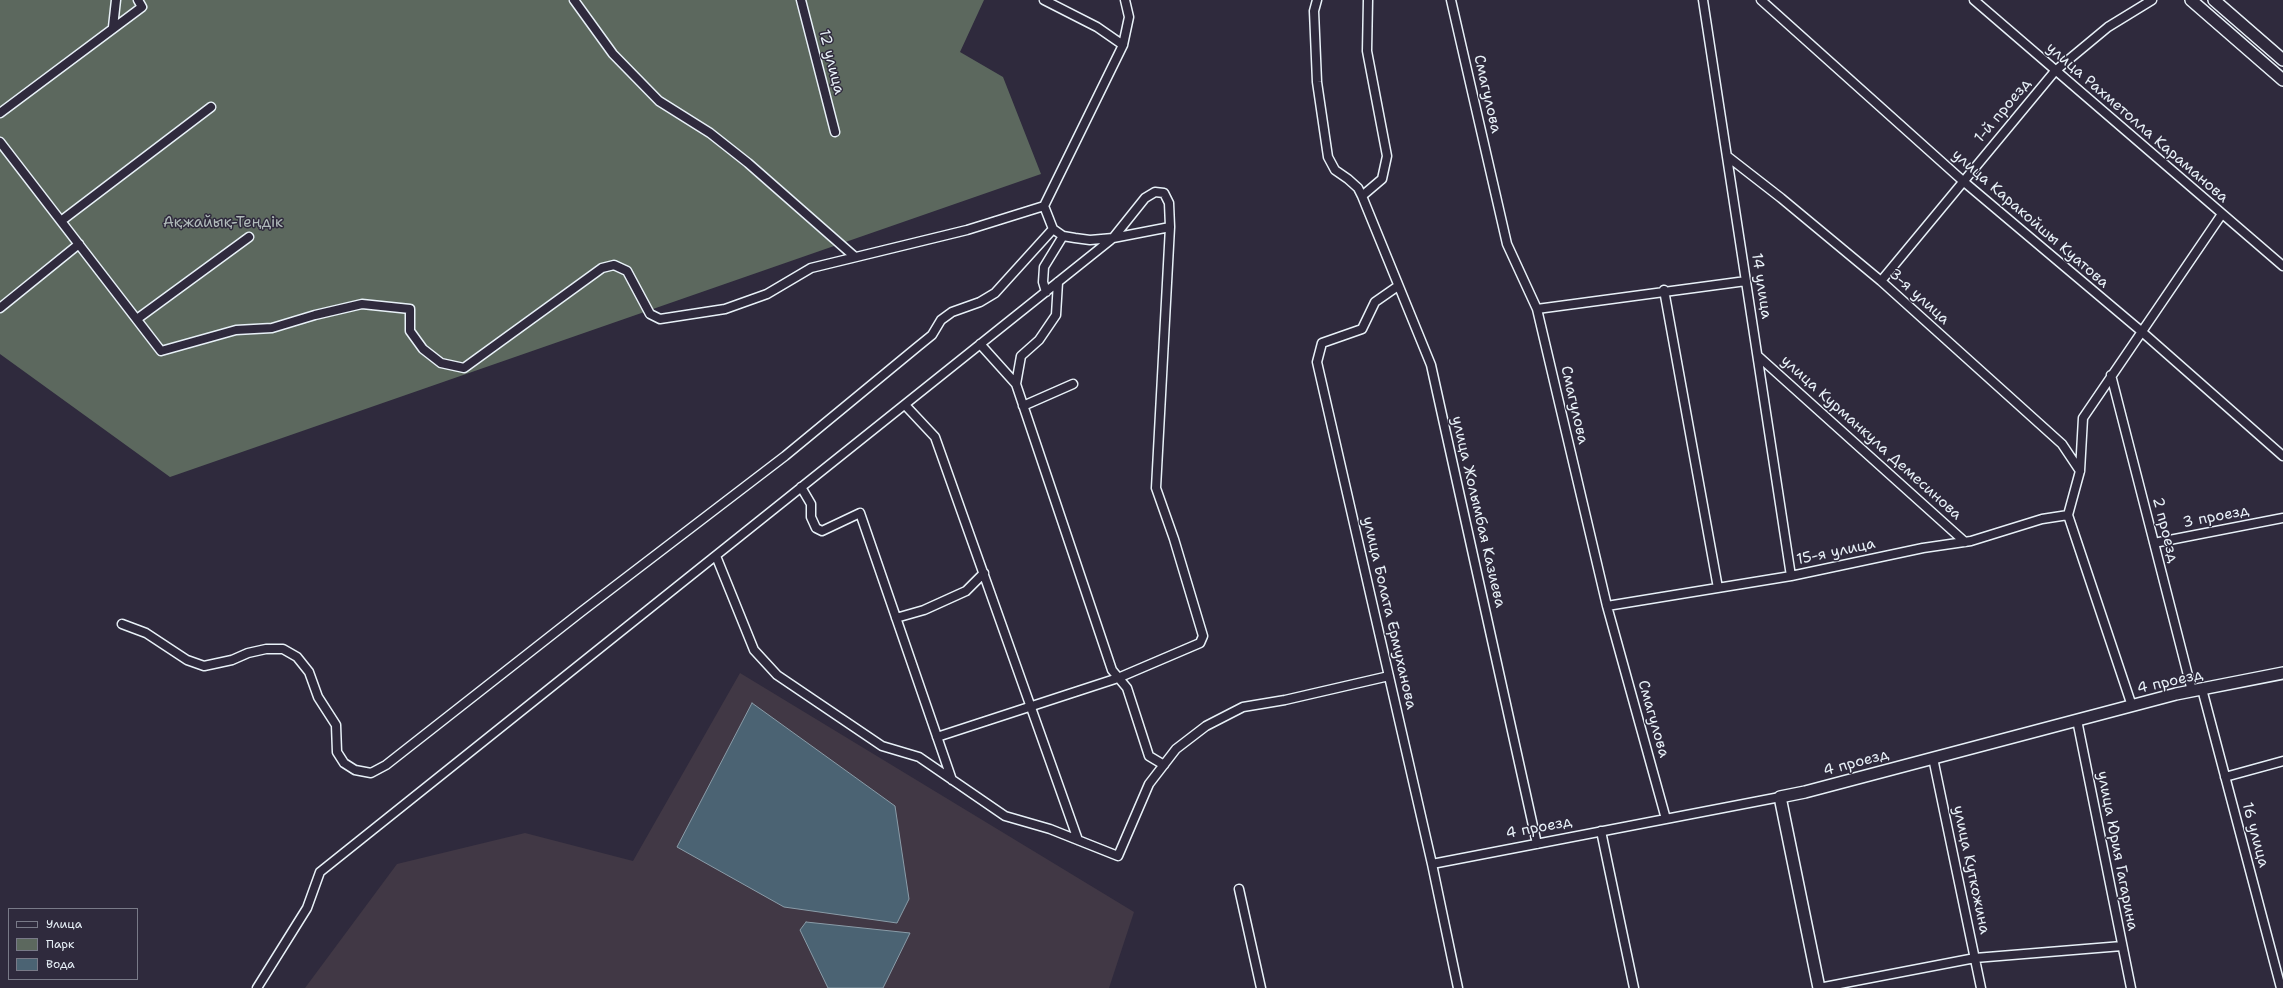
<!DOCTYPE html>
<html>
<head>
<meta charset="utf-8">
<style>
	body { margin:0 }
	#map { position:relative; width:2283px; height:988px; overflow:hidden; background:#2f2a3d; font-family:"Shantell Sans",sans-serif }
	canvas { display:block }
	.legend { position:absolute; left:8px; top:908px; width:130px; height:72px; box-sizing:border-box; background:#2f2a3d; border:1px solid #797a88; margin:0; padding:5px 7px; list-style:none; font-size:12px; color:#e8f1f8 }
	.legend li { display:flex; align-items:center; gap:8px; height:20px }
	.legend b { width:20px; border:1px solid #797a88 }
</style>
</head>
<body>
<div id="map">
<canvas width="2283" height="988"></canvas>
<ul class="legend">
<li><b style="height:5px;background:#2f2a3d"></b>Улица</li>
<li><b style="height:11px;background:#5c685e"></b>Парк</li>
<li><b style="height:11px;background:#4b6373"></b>Вода</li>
</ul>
</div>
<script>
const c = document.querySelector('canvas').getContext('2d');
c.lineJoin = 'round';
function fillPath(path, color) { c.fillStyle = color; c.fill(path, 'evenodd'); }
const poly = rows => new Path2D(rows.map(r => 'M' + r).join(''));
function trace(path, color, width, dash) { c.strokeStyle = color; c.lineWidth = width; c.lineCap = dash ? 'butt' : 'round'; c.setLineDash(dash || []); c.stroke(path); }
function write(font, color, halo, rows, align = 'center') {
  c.font = font + ' "Shantell Sans",sans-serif'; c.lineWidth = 3; c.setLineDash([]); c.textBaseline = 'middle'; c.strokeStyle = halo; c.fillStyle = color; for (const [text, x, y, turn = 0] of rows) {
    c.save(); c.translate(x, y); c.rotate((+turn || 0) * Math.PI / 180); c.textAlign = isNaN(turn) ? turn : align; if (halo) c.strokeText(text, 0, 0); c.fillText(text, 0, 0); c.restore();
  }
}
fillPath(poly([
	[740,673,1134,912,1109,988,305,988,397,864,525,833,633,861]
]), '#413845');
fillPath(poly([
	[0,0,984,0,960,52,1003,77,1041,174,170,477,0,354]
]), '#5c685e');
const water = poly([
	[752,703,895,806,909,899,897,923,784,907,677,847,752,703],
	[806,922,910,933,883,988,828,988,800,930,806,922]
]);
fillPath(water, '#4b6373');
trace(water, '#8a9ca8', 1);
const street = poly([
	[574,0,613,54,659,101,710,133,748,163,855,257],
	[801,0,835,132],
	[1044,0,1097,27,1123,45],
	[1317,0,1314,11,1317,82,1328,157,1335,170,1348,179,1358,188,1362,196],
	[1368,0,1367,51,1387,156,1382,179,1362,196,1431,365,1537,844],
	[1451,0,1507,244,1537,309,1607,606,1666,819],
	[1703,0,1791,576],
	[1761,0,1963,181,2141,331,2283,456],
	[1974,0,2283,266],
	[113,27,116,0],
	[0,113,142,7,138,0],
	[0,142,161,351,236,330,272,328,315,315,362,304,410,309,410,331,423,349,441,363,464,368,602,268,614,265,627,271,650,314,660,319,725,309,767,294,811,268,967,230,1044,206,1123,45,1129,17,1125,0],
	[1727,156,1781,198,1881,281,2062,444,2080,471],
	[1044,206,1053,229,1063,236,1075,238,1090,240,1113,238,1170,227],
	[61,221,211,107],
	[1881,281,2055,71,2108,27,2152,0],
	[1398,286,1375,302,1362,329,1322,343,1317,362,1432,864,1458,988],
	[1664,290,1718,588],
	[1046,292,1043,282,1044,267,1063,236],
	[0,308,79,244],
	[1537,309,1746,281],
	[137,319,249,237],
	[980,344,1016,384,1112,670,1127,688,1149,756,1164,765],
	[1758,356,1965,542],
	[2111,375,2192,691],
	[1016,384,1021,356,1039,340,1056,315,1058,282],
	[905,405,935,437,1078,840],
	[1023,406,1073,384],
	[801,487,811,504,811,517,816,528,822,531,860,513,952,780],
	[2068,515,2080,471,2083,418,2222,214],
	[2068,515,2132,706],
	[2154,543,2283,518],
	[716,556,754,650,777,675,882,746,919,757,1005,816,1050,829,1118,856,1149,784,1176,749,1206,726,1243,707,1285,700,1389,676],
	[1607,606,1791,576,1923,548,1971,541,2042,519,2068,515],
	[896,618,924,610,966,591,984,573],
	[122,624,146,633,187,660,204,666,232,660,248,653,266,649,283,649,297,657,309,672,318,697,336,725,337,752,344,763,355,770,371,773,386,765,581,612,785,456,916,348,932,335,941,320,952,312,980,302,995,293,1053,229],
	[2202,689,2281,988],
	[2077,720,2131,988],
	[1933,758,1981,988],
	[2225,777,2283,761],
	[1601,831,1634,988],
	[1432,864,1780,797],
	[1239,889,1261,988],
	[257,988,307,908,320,872,1113,238,1145,198,1155,192,1164,193,1169,203,1170,227,1156,488,1174,539,1203,636,1200,643,1118,678,937,737],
	[1819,988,1975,958,2122,946]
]);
const secondary = poly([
	[2191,0,2283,80],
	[2214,0,2283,60],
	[1819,988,1780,797,1805,792,2176,694,2283,673]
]);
trace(street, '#e8f1f8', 11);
trace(secondary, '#e8f1f8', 14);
trace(street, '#2f2a3d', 8);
trace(secondary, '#2f2a3d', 11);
write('15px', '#e8f1f8', '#2f2a3d', [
	["12 улица",831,62,76],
	["Смагулова",1487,94,77],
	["1-й проезд",2003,111,-50],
	["улица Рахметолла Караманова",2137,123,41],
	["улица Каракойшы Куатова",2030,219,41],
	["14 улица",1761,286,81],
	["3-я улица",1919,297,42],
	["Смагулова",1574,405,77],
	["улица Курманкула Демесинова",1871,438,42],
	["улица Жолымбая Казиева",1478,512,77],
	["3 проезд",2216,517,-11],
	["2 проезд",2165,530,76],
	["15-я улица",1836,552,-12],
	["улица Болата Ермуханова",1389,613,77],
	["4 проезд",2170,682,-13],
	["Смагулова",1653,719,74],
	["4 проезд",1856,763,-15],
	["4 проезд",1539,828,-11],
	["16 улица",2255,835,75],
	["улица Юрия Гагарина",2117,851,79],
	["улица Куткожина",1971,870,78]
]);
write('15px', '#b0baba', '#2f2a3d', [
	["Ақжайық-Теңдік",223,223]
]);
</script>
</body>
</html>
